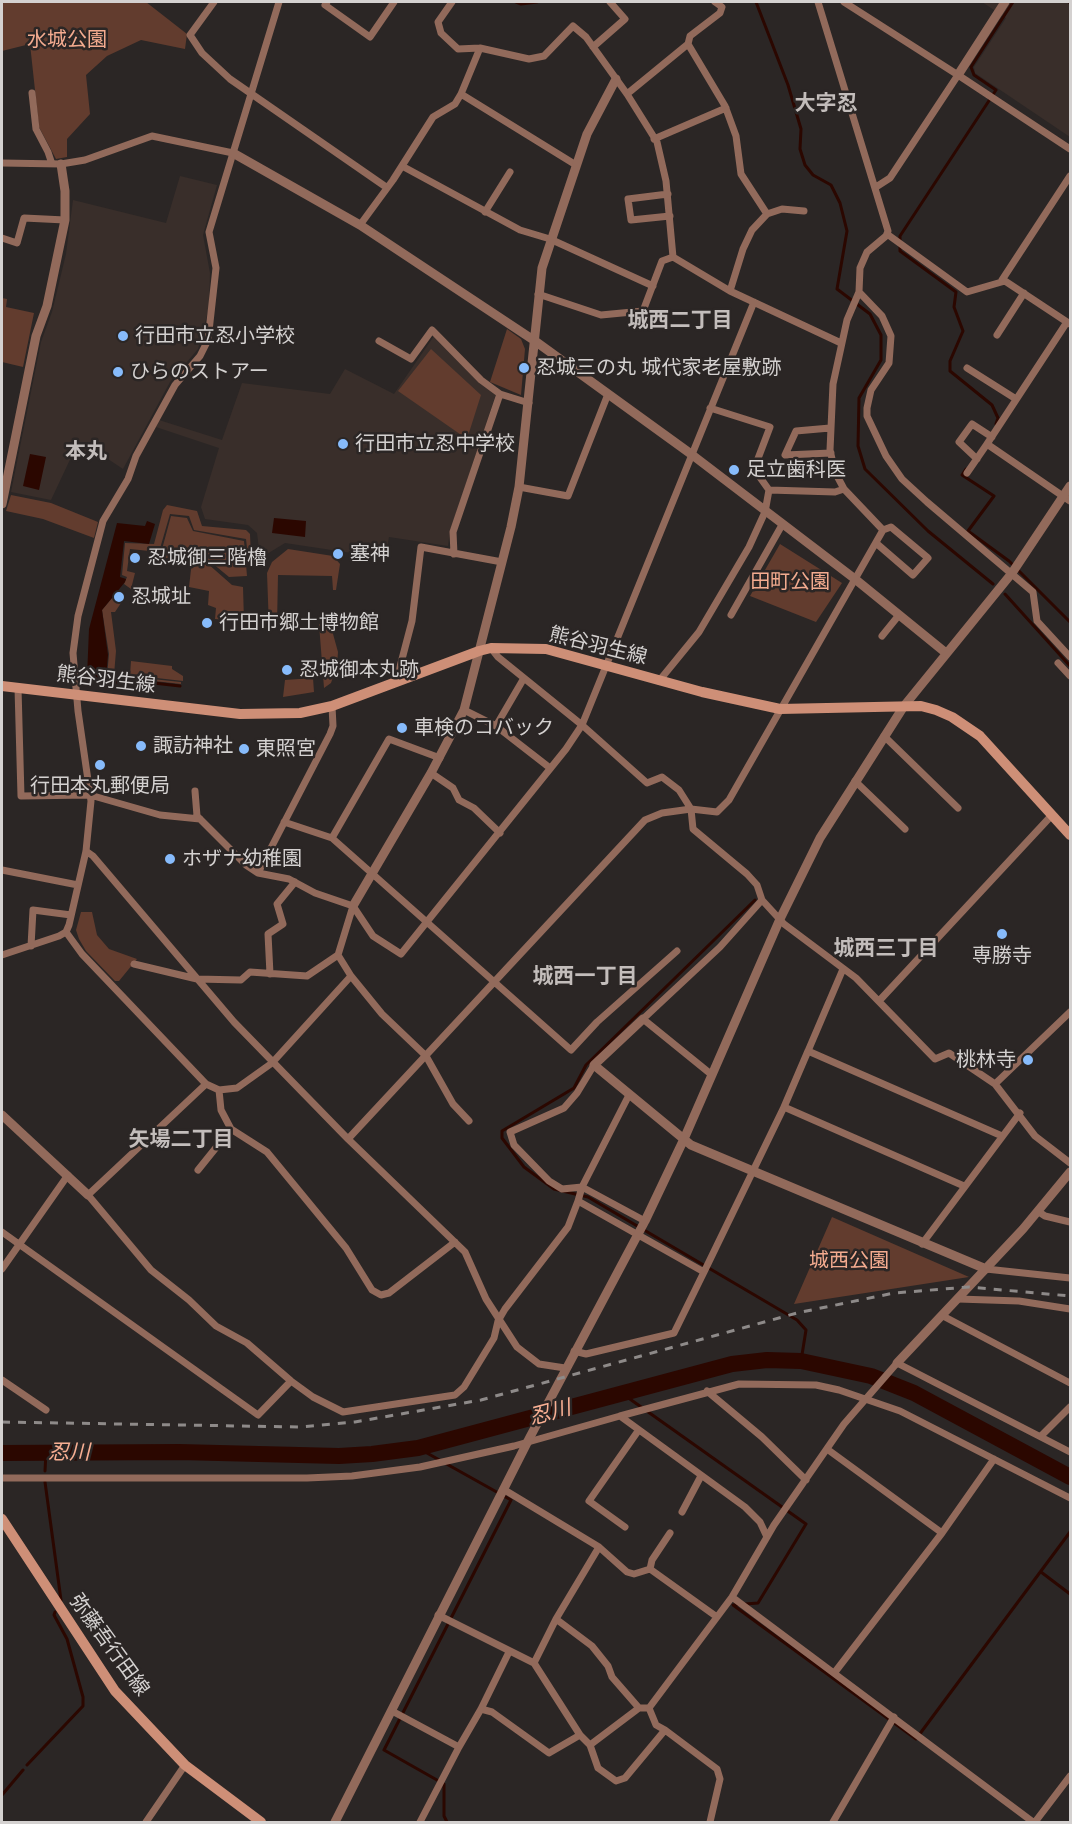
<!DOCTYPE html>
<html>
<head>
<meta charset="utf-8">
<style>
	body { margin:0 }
	#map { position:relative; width:1072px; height:1824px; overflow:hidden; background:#2b2625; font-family:Quicksand,sans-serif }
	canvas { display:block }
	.frame { position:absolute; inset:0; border:3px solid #d4d1d0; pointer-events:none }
</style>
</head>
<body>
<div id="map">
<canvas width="1072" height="1824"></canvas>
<div class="frame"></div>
</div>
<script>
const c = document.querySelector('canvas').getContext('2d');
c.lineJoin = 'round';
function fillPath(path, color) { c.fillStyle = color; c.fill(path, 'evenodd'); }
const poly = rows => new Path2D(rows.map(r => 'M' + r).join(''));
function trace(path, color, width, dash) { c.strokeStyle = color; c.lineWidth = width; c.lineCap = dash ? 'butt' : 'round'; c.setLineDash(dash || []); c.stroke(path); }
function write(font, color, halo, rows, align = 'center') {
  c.font = font + ' Quicksand,"Noto Sans JP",sans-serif'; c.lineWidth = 5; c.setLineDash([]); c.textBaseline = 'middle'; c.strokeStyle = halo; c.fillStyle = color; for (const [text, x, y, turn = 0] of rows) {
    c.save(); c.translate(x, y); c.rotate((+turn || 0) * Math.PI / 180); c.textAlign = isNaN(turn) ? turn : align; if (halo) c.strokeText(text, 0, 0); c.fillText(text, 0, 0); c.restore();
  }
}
fillPath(poly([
	[982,2,1070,2,1070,137,975,73,974,67,1006,18],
	[180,176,217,185,203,235,210,273,209,308,198,349,170,382,123,469,105,457,75,449,51,500,11,492,41,342,52,312,66,254,73,200,166,223],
	[434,336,496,394,450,531,448,546,389,537,385,558,285,543,267,554,259,549,257,533,248,525,205,519,201,507,219,448,156,427,159,420,222,440,242,383,330,394,345,369,394,394]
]), '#392e2a');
fillPath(poly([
	[2,2,146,2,187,34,185,49,141,40,107,56,86,75,90,114,67,139,67,157,56,159,39,127,30,44,2,51],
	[2,298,7,299,6,307,34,313,23,367,2,362],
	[507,329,521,339,525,349,521,395,490,382],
	[431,349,481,395,467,439,398,391],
	[11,495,51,503,98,522,94,538,43,519,6,511],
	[167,505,197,511,202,526,246,530,250,534,251,557,248,557,246,539,194,530,189,516,170,514,159,552,130,549,127,571,135,573,131,589,124,584,127,577,122,575,125,543,154,544,163,510],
	[171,516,187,518,193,531,244,541,247,576,229,577,206,558,163,558,161,553],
	[780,544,842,583,816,622,750,596],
	[288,549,333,556,340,564,336,590,333,590,332,576,278,575,277,624,276,628,271,630,269,627,267,573,272,562],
	[192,561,207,563,232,585,243,587,244,621,215,619,216,608,208,605,209,591,189,587],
	[113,597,121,603,115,612,111,612,116,651,114,675,181,682,181,684,136,679,130,682,112,680,107,676,109,654,102,610],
	[330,623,338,652,337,665,331,683,324,688,319,624],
	[131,661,172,666,172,669,183,676,183,681,130,675],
	[313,678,314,692,283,697,285,680],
	[81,912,92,912,97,935,109,949,137,959,119,981,115,981,86,951,79,939,76,930],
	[832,1217,969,1277,794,1304]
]), '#623c2e');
fillPath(poly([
	[30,454,46,457,39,490,23,486],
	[274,518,306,521,305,537,272,533],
	[147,521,155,524,149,544,124,541,120,577,126,579,125,582,102,610,108,655,106,678,87,677,89,629,117,523,145,526]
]), '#2b0700');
trace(poly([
	[516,2,521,4,537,2],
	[756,2,788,85,801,129,800,149,805,165,813,175,831,185,840,203,847,231,837,289,870,314,881,335,881,360,859,398,858,446,865,469,928,531,993,584],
	[1069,2,1070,3],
	[996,424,998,418,992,405,950,371,950,361,963,331,954,307,956,292,900,251,900,236,996,90,974,75,971,67,1013,2],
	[966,469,962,475,994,496,968,531,1009,561,1070,622],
	[1005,594,1070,666],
	[106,677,111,681,130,684,136,681,180,686],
	[755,900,586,1065,574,1088,502,1131,502,1138,524,1167,554,1189,588,1197,797,1320,806,1330,801,1361],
	[620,1392,806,1524,758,1603,733,1605,916,1739,1070,1532],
	[418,1448,511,1500,384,1750,444,1784,444,1816,447,1822],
	[45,1471,46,1452],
	[45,1482,61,1600],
	[1041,1572,1070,1594],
	[27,1765,83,1706,83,1697,67,1639,54,1615,55,1612],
	[2,1795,23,1770]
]), '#2b0700', 3);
trace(poly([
	[2,1453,179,1452,339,1456,372,1454,418,1448,732,1364,767,1360,801,1361,871,1376,914,1393,1070,1477]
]), '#2b0700', 16);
trace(poly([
	[214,2,190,35,202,53,230,79,386,187],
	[327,2,325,5,370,37,394,2],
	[452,2,438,22,441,33,458,49,480,48,461,94],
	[715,2,722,7,720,13,690,36,688,44,725,106,736,136,741,174,767,214],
	[844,2,958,75,890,178,876,187],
	[593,47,625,19,610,2],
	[480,48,529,59,544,56,573,26,586,37,627,94,657,142,666,181,673,257,662,261,643,311,601,315,538,294],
	[958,75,1070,149],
	[32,93,36,129,48,152,52,164],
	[627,94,688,44],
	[654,139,726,108],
	[2,163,61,164,85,160,152,136,233,153],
	[402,166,520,230,550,239,653,286],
	[668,194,628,199,631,220,670,216],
	[485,212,510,172],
	[360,225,393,180,433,117,455,104,461,94,576,165],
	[887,234,967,292,1005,281,1070,324],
	[2,238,17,243,24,218,65,220],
	[673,257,730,291,841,343],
	[1002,280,1070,176],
	[730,291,743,249,752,230,767,214,782,209,804,211],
	[859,292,882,316,891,336,889,363,871,390,867,408,867,416,886,456,902,479,927,502,1033,592,1037,621,1070,657],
	[997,335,1024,293],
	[379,341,411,359,432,330,481,380,500,394,529,403],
	[967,368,1016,399],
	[710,408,770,427,754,469,769,490],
	[830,428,796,431,785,455,831,453],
	[987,444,1067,322],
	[977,459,959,442,972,424,992,437],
	[967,473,987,444,1070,501],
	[519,487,568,496,608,394],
	[876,543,913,575,928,558,891,527,883,530],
	[454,554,453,532,500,394],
	[731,615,782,525],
	[882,636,899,615],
	[491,648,498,657,582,725,647,783,662,777,679,790,691,809,693,829,747,874,757,885,762,900,784,924,856,978,935,1059,949,1053,995,1084,1035,1136,1070,1163],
	[1058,663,1070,676],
	[659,681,699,632,749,547,765,512,769,490,835,492,844,489],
	[396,682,412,621,421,547,502,562],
	[18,688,21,796,90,795,160,815,200,819],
	[464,710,496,726,550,768],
	[496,726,524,678],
	[884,736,958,808],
	[431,773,453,788,459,800,474,808,500,833],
	[855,781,905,829],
	[284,822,332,838,571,1050,597,1022,677,951],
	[332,838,389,739,440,758],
	[86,851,93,856,234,1022,348,1139,645,820,662,813,691,809,717,812,729,800,883,530,844,489,835,472,830,450,833,384,847,320,859,292,860,268,867,252,886,236,888,231,818,2],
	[2,870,78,885],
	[258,873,330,734,333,726,332,706],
	[353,906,373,936,401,954,566,749,582,725,754,302],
	[66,932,82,954,206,1084,219,1090,237,1088,272,1063,351,976,338,955,353,906,315,893,289,879,258,873,246,865,197,816,195,791],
	[31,946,33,910,71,915],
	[2,955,59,936,66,932,69,925,86,851,91,801,78,711,73,653,78,616,103,521,128,479,136,456,175,385,200,356,208,340,216,268,209,232,279,2],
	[134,964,197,979,241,980,250,972,307,976,338,955],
	[843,969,808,1051,1002,1136],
	[270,974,268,934,283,924,277,904,295,882],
	[351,976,382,1014,426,1056,453,1104,469,1121],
	[879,1001,1052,815],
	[808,1051,784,1107,964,1186],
	[712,1075,643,1019,720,947,762,900],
	[206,1084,88,1195,151,1270,189,1300,216,1326,247,1343,291,1381,313,1397,343,1412,455,1395,464,1387,494,1338,498,1321,505,1309,568,1227,578,1201,704,1272,784,1107],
	[995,1084,1070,1012],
	[219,1090,221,1110,231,1129,267,1152,346,1248,372,1290,381,1295,389,1293,455,1242],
	[629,1095,582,1187,645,1221],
	[348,1139,465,1252,486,1299,517,1347,539,1364,565,1368],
	[198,1170,231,1129],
	[578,1201,582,1187,562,1189,549,1181,514,1145,510,1132,564,1108,577,1093,594,1065],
	[1039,1212,1045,1216,1070,1222],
	[2,1232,258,1415,291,1381],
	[922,1244,1020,1113],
	[2,1269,68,1175],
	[986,1269,1070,1278],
	[958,1299,1019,1301,1070,1309],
	[943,1316,1070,1383],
	[574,1351,586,1354,674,1333,704,1272],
	[2,1380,46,1410],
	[707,1391,762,1437,806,1480],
	[620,1416,739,1384,816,1385,839,1390,900,1411,1070,1498],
	[1041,1436,1070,1407],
	[827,1449,942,1533,835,1672],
	[2,1478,307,1478,352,1476,420,1467,514,1446,620,1416,745,1507,760,1522,767,1537],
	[503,1489,599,1547,556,1619],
	[682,1512,701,1476],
	[625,1527,589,1501,638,1431],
	[942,1533,994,1459],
	[599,1547,627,1572,634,1574,650,1569,717,1617],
	[650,1569,652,1560,670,1533],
	[732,1597,1033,1822],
	[438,1615,534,1663],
	[639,1708,612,1677,608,1666,592,1646,556,1619,534,1663,580,1735,590,1745,639,1708,649,1708],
	[481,1709,492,1712,549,1753,580,1735],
	[392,1711,459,1747,420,1822],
	[665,1730,717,1769,720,1779,710,1822],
	[590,1745,598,1768,616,1781,625,1778,665,1730,656,1725,649,1708,732,1597,774,1525,844,1424,897,1363,1070,1452],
	[459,1747,481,1709,509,1652],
	[146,1822,185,1765],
	[833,1822,894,1717],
	[1035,1822,1070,1776]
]), '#926a5b', 7);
trace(poly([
	[958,75,1005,2],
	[233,153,360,225,535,341,691,454,855,579,946,653],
	[2,504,36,336,47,306,65,220,65,191,61,164],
	[353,906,431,773,464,710,511,527,519,487,542,268,587,134,616,79],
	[643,1019,594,1065,691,1145,986,1269],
	[2,1115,88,1195],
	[897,1363,1023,1229,1070,1172],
	[335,1822,530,1437,645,1221,684,1139,780,919,820,838,904,706,1012,573,1070,486]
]), '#926a5b', 9);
trace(poly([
	[2,686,240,714,300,713,332,706,479,651,491,648,546,649,702,692,780,709,921,706,936,710,952,717,980,736,1070,835],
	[2,1519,115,1691,185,1765,261,1822]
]), '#ce8f77', 10);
trace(poly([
	[2,1422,300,1427,355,1422,481,1400,797,1313,894,1293,969,1287,1070,1296]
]), '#8e8a89', 3, [8, 8]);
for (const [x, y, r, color] of [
	[123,336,6,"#87bbfb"],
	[524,368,6,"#87bbfb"],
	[118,372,6,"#87bbfb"],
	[343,444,6,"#87bbfb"],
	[734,470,6,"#87bbfb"],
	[338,554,6,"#87bbfb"],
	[135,558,6,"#87bbfb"],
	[119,597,6,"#87bbfb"],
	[207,623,6,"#87bbfb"],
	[287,670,6,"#87bbfb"],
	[402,728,6,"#87bbfb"],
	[141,746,6,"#87bbfb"],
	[244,749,6,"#87bbfb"],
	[100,765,6,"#87bbfb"],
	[170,859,6,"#87bbfb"],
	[1002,934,6,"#87bbfb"],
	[1028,1060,6,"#87bbfb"]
]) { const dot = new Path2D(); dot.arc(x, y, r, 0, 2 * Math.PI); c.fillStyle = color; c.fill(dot); trace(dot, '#2b2625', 2); }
write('20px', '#f3ab8f', '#2b2625', [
	["水城公園",67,40],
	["田町公園",790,582],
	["城西公園",849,1261]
]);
write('20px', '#d4d1d0', '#2b2625', [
	["行田市立忍小学校",135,336],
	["忍城三の丸 城代家老屋敷跡",536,368],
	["ひらのストアー",130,372],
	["行田市立忍中学校",355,444],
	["足立歯科医",746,470],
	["塞神",350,554],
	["忍城御三階櫓",147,558],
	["忍城址",131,597],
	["行田市郷土博物館",219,623],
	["忍城御本丸跡",299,670],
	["車検のコバック",414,728],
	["諏訪神社",153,746],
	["東照宮",256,749],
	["行田本丸郵便局",100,786,"center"],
	["ホザナ幼稚園",182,859],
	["専勝寺",1002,956,"center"],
	["桃林寺",1016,1060,"right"]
], 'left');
write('20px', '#d4d1d0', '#2b2625', [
	["熊谷羽生線",598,646,14],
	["熊谷羽生線",106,680,7],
	["弥藤吾行田線",109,1645,54]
]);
write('bold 21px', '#c3bdbb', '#2b2625', [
	["大字忍",826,104],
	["城西二丁目",680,321],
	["本丸",86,452],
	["城西三丁目",886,949],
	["城西一丁目",585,977],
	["矢場二丁目",181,1140]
]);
write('italic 21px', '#f8af93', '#2b2625', [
	["忍川",550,1413,-15],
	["忍川",69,1453]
]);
</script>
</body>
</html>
